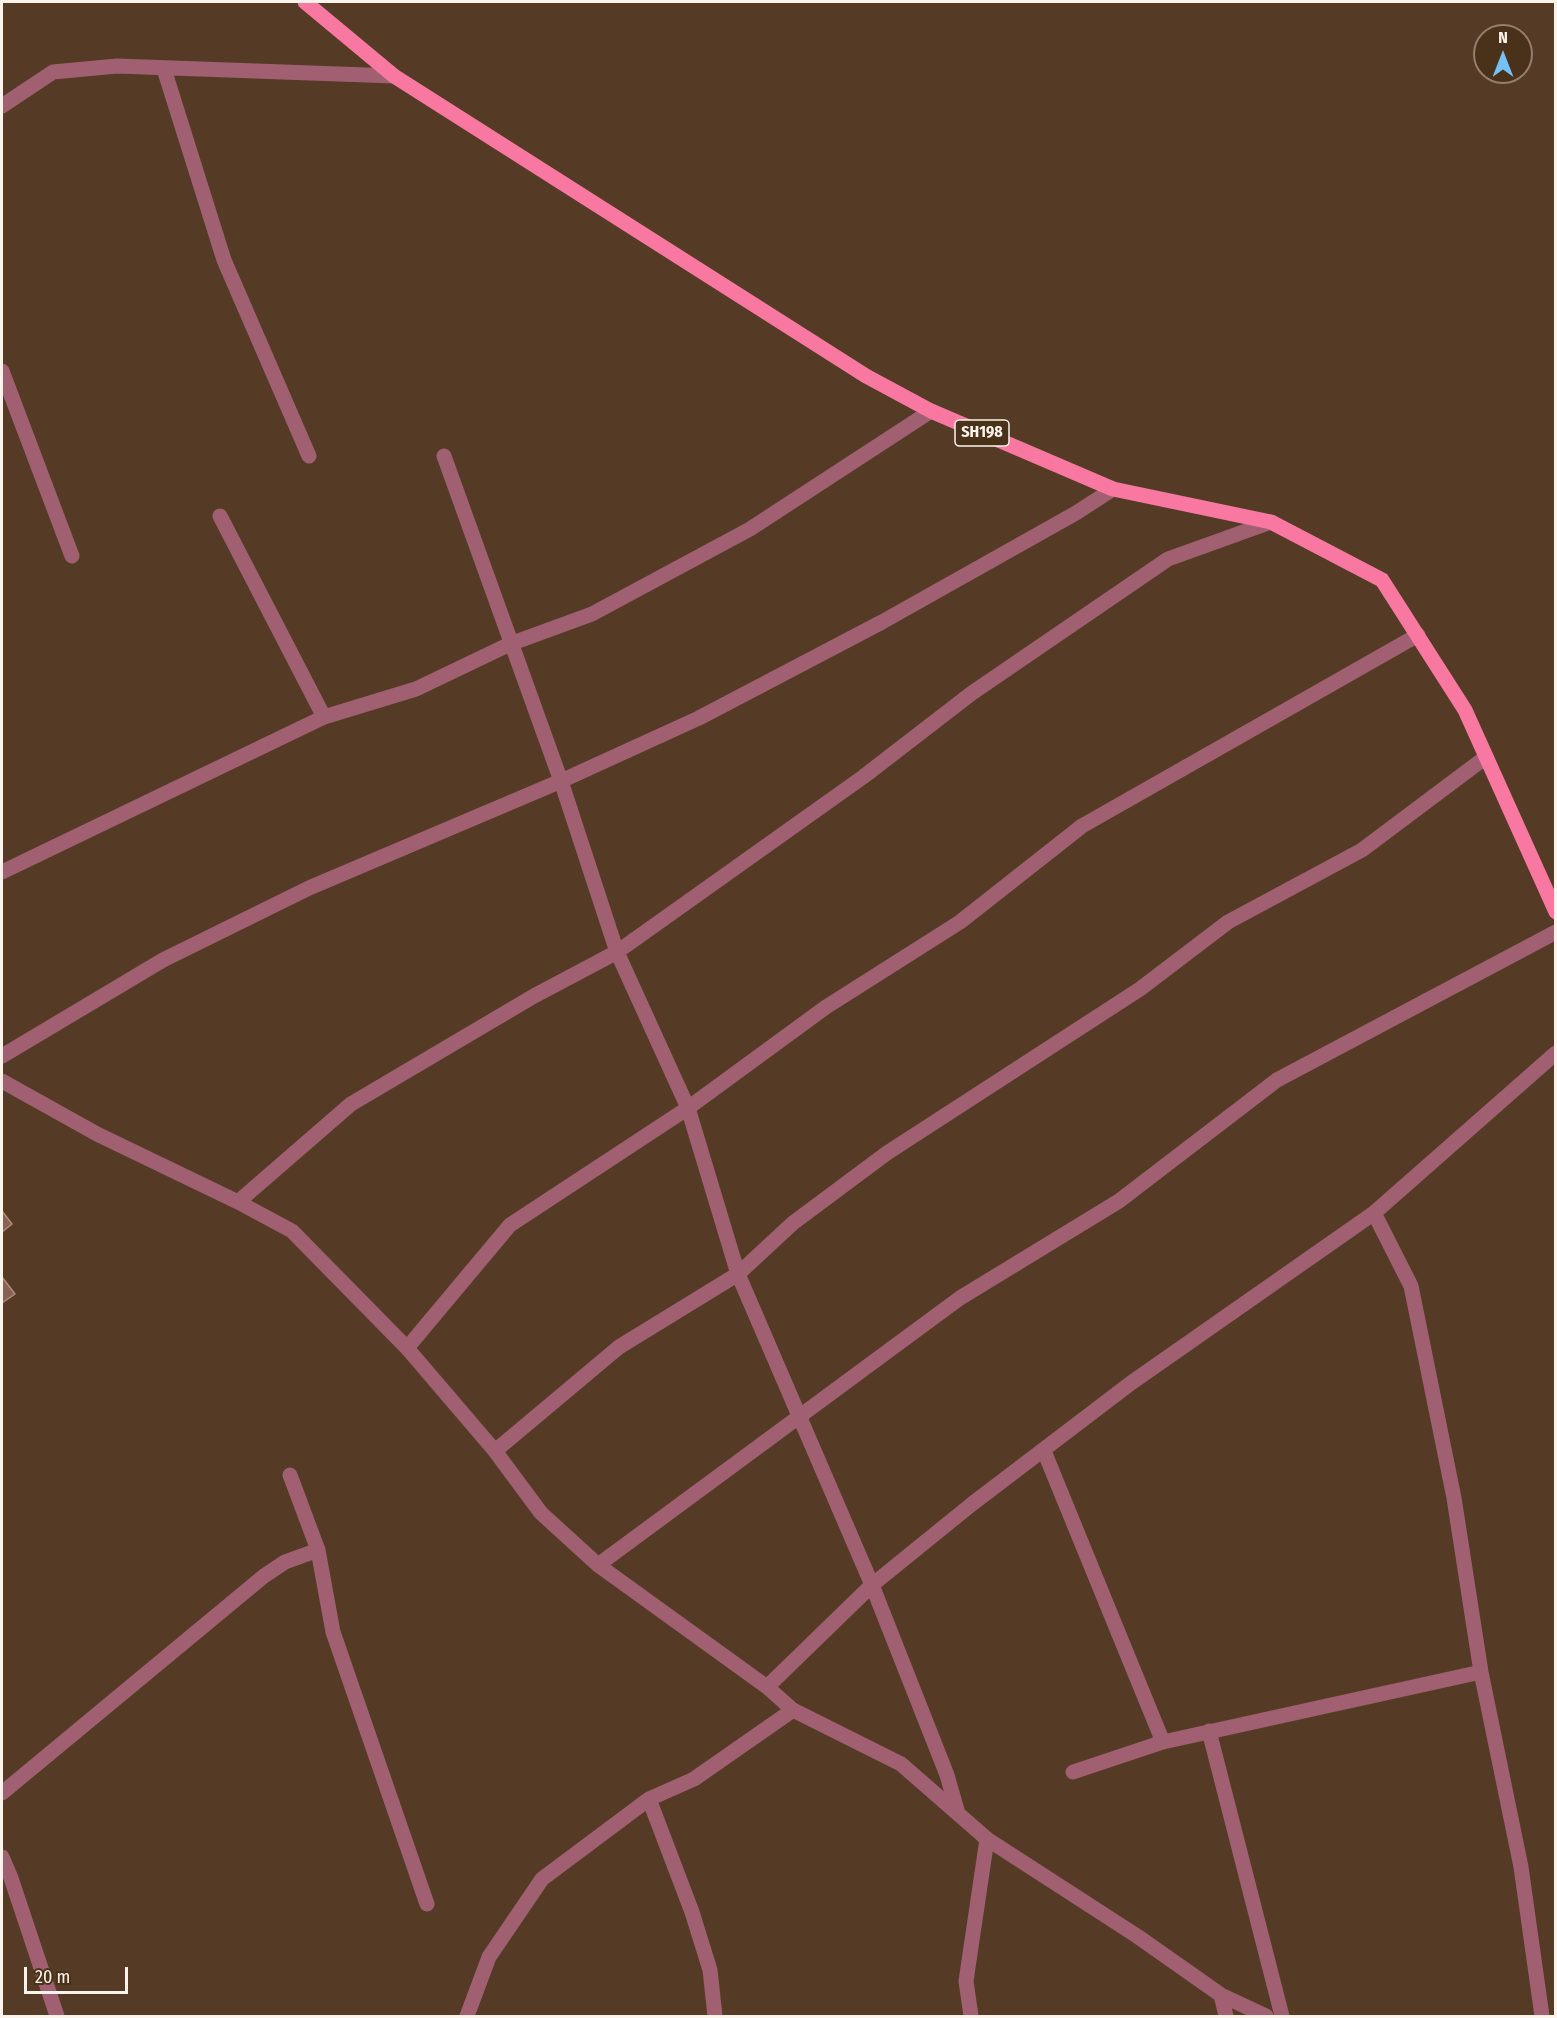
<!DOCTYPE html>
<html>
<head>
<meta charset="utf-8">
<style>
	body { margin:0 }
	#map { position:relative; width:1557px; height:2018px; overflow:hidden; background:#553b25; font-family:"Fira Sans Condensed",sans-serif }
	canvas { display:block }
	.frame { position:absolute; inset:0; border:3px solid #fdf3eb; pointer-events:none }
	.north { position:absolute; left:1473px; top:24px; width:60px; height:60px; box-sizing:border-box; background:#4a311a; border:2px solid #927f6e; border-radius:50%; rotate:0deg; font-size:16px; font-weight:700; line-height:24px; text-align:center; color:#fdf3eb }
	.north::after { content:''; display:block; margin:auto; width:21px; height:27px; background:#75c0f6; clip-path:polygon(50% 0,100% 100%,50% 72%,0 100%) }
	.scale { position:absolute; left:24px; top:1967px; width:104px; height:27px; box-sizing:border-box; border:3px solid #fdf3eb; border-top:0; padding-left:8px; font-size:18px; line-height:21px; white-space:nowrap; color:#fdf3eb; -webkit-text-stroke:4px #4a311a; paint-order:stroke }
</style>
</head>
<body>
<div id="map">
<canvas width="1557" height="2018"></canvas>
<div class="frame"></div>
<div class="north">N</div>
<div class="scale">20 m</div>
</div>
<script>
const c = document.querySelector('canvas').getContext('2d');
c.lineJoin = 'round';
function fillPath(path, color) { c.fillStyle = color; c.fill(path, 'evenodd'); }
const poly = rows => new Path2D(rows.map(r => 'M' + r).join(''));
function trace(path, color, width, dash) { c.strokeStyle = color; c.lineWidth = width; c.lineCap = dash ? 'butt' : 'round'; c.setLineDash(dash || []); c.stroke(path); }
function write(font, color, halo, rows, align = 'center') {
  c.font = font + ' "Fira Sans Condensed",sans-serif'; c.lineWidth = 6; c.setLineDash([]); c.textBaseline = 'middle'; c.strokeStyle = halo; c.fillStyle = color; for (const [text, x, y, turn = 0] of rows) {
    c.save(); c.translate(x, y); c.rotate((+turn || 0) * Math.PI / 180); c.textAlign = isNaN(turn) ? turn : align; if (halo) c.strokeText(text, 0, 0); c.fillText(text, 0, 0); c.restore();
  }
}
const building = poly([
	[2,1211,12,1224,2,1232,2,1211],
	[2,1277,15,1294,2,1303,2,1277]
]);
fillPath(building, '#856255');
trace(building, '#b18c7d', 1.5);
trace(poly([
	[164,69,224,260,309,456],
	[2,106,53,72,117,66,394,76],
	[2,371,72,556],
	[444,456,561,781,617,952,688,1108,738,1274,872,1585,947,1775,957,1810],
	[220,516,324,717],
	[2,872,324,717,416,689,510,644,592,614,750,529,931,411],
	[2,1056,163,960,309,888,561,781,699,718,882,622,1076,513,1113,489],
	[2,1081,97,1134,238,1202,292,1231,407,1348,495,1451,541,1513,598,1565,767,1687,793,1710,901,1764,987,1839,1137,1936,1221,1995,1266,2016],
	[238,1202,351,1104,534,996,617,952,863,777,972,693,1168,559,1271,522],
	[1374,1213,1411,1286,1454,1498,1481,1672,1521,1867,1542,2016],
	[407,1348,510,1225,688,1108,826,1007,960,922,1082,826,1418,635],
	[495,1451,619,1347,738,1274,793,1223,887,1153,1140,989,1228,922,1362,850,1486,757],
	[1044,1451,1163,1742],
	[290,1475,318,1550,333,1632,427,1904],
	[598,1565,960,1298,1119,1201,1277,1080,1556,932],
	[767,1687,872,1585,972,1504,1131,1383,1374,1213,1556,1053],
	[1209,1731,1282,2016],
	[1073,1772,1163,1742,1481,1672],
	[2,1793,264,1576,285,1562,318,1550],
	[649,1799,692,1912,710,1970,715,2016],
	[2,1857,11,1878,57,2016],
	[1221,1995,1226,2016],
	[467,2016,489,1957,542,1879,649,1799,694,1779,793,1710],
	[971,2016,966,1981,987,1839]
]), '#a06072', 15);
trace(poly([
	[305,2,394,76,866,376,931,411,1113,489,1271,522,1382,580,1465,710,1556,912]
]), '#f978a1', 15);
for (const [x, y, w] of [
	[982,433,54]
]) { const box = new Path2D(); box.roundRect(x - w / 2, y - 13, w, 26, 4.5); c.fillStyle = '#4a311a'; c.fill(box); trace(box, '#fdf3eb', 1.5); }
write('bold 16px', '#fdf3eb', null, [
	["SH198",982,433]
]);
</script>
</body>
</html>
